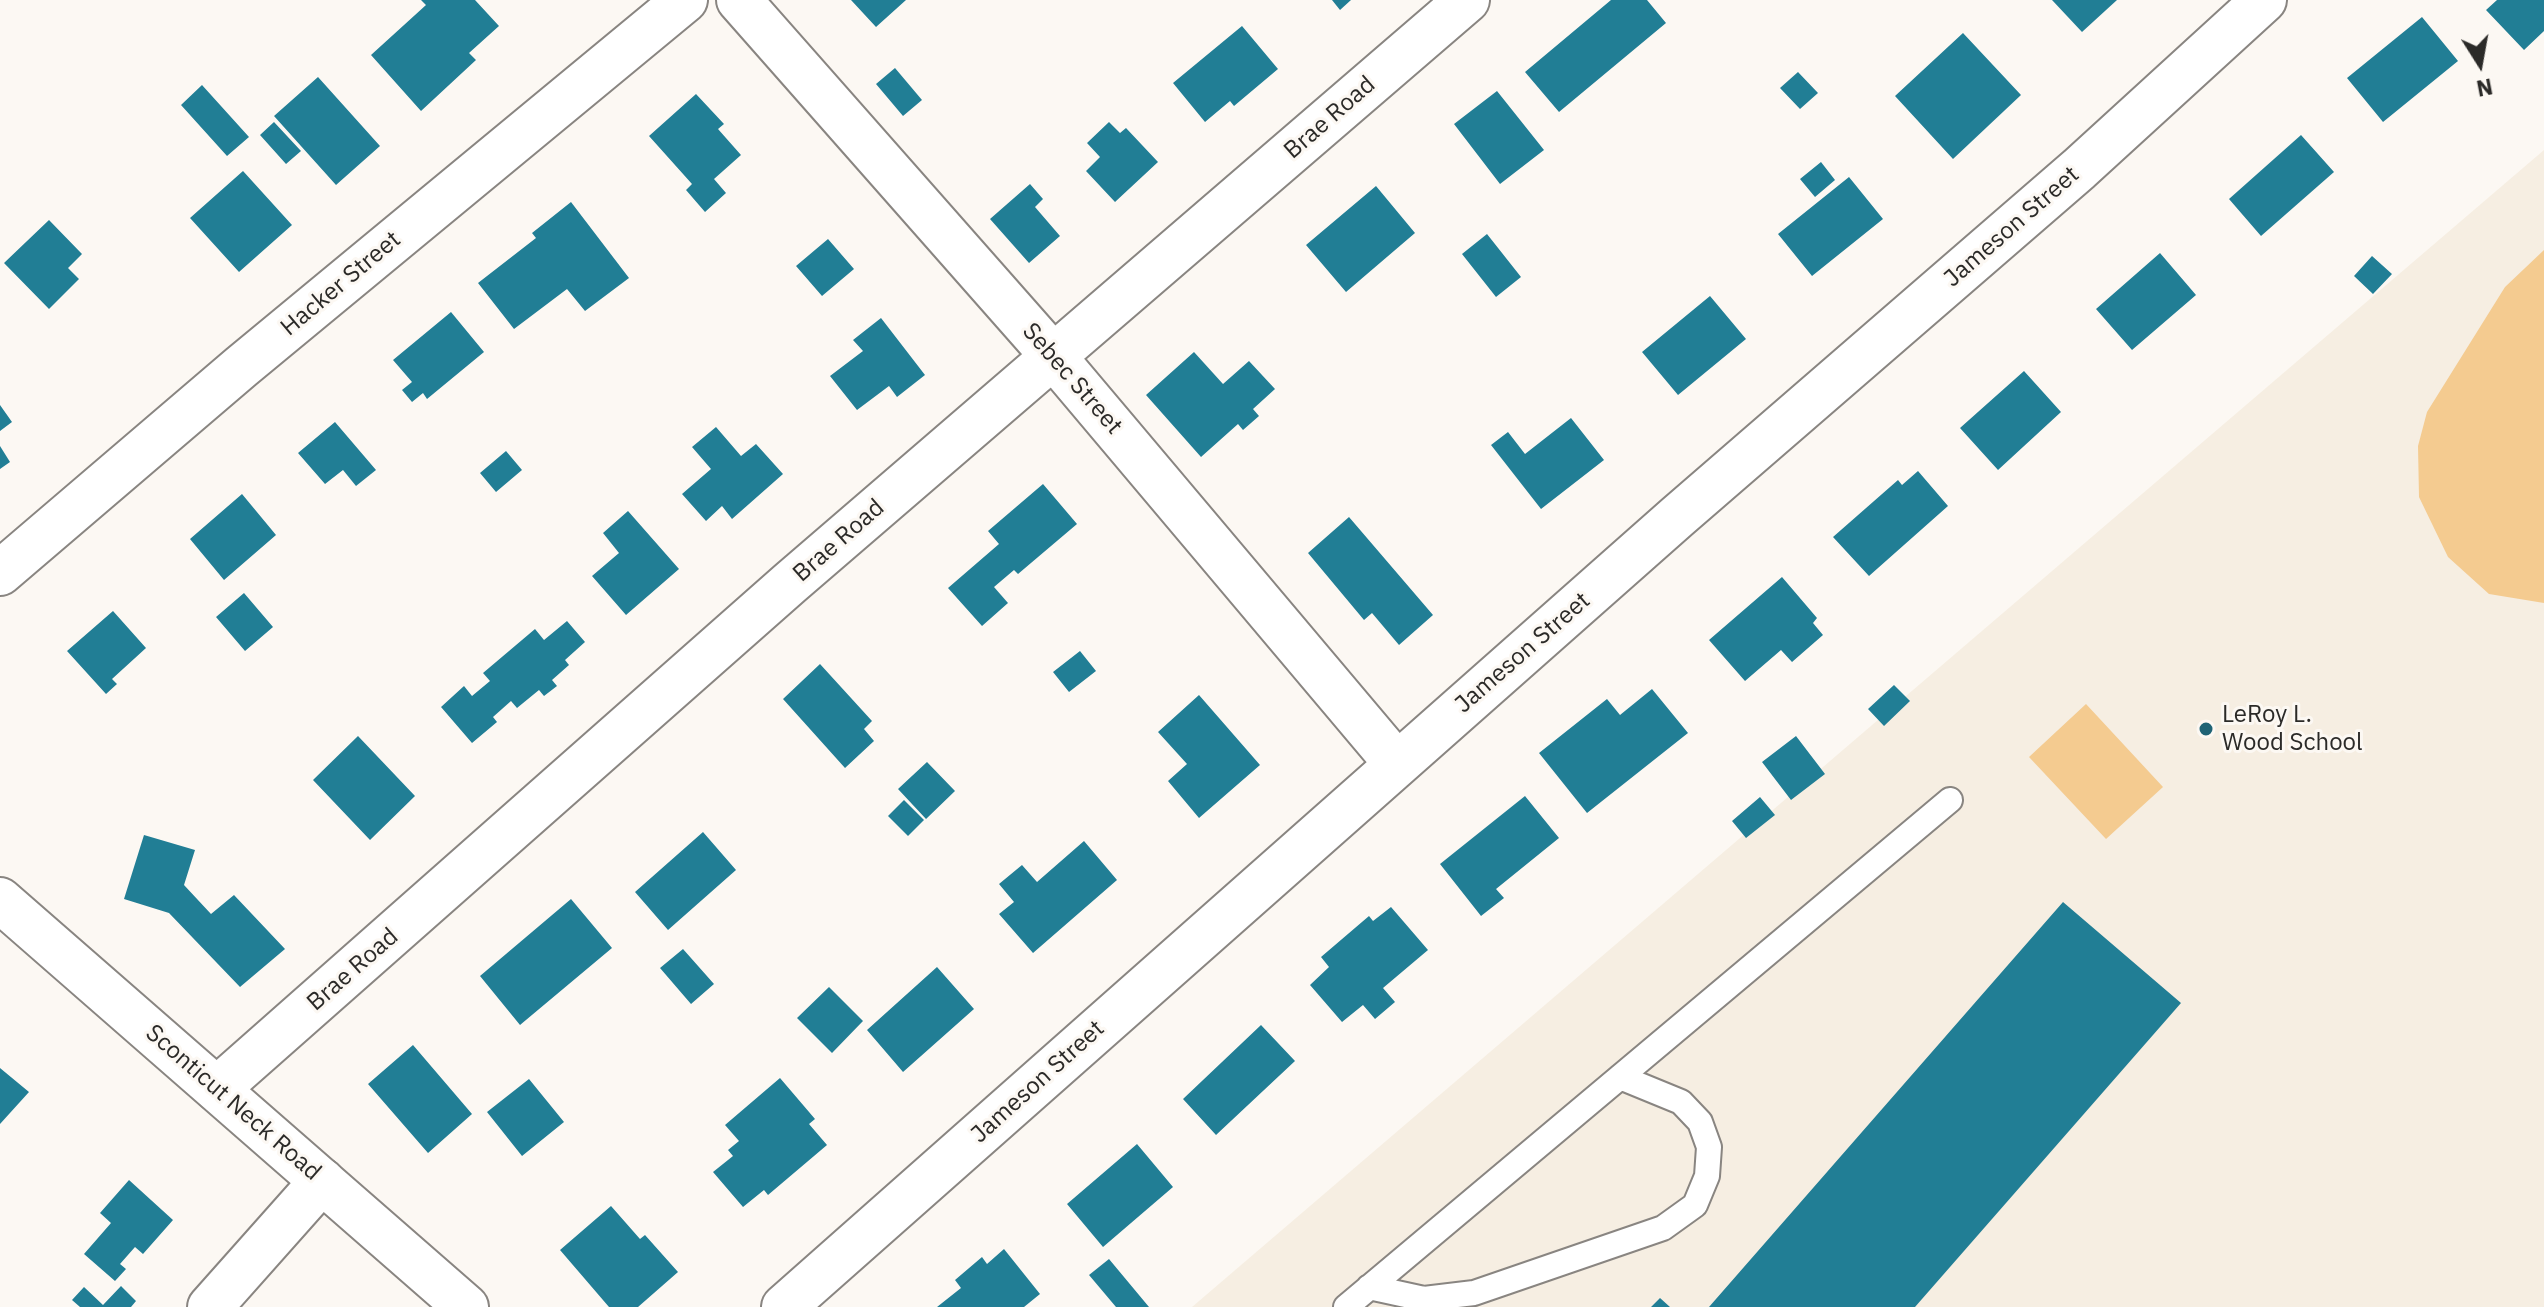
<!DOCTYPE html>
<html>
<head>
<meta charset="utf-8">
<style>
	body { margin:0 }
	#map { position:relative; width:2544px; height:1307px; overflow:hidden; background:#fcf8f3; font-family:"IBM Plex Sans",sans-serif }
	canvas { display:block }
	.north { position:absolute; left:2440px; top:24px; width:80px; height:80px; -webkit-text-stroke:6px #fcf8f3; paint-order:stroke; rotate:169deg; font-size:22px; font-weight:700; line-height:32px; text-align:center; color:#2b2a28 }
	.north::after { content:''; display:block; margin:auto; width:28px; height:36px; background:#2b2a28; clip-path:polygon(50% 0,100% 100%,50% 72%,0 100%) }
</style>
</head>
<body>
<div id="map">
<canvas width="2544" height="1307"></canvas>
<div class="north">N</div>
</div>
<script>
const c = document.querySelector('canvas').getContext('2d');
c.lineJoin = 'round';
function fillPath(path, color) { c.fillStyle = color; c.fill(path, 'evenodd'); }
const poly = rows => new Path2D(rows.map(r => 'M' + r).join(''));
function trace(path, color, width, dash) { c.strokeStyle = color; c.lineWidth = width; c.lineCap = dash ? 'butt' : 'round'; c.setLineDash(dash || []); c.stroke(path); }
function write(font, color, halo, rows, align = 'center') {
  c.font = font + ' "IBM Plex Sans",sans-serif'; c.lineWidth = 6; c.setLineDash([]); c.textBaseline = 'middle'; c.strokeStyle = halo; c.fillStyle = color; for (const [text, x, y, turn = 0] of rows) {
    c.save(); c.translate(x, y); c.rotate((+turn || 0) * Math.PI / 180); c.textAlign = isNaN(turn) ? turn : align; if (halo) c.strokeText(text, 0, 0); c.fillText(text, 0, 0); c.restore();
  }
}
fillPath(poly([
	[2544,150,2544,1307,1192,1307]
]), '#f6eee2');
fillPath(poly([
	[2544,250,2544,603,2489,594,2448,557,2419,497,2418,446,2427,412,2505,287],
	[2086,704,2163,787,2106,839,2029,757]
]), '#f4cb90');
fillPath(poly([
	[421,0,475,0,499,26,469,53,476,60,421,111,371,55,426,5],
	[851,0,906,0,876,27],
	[1332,0,1351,0,1340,10],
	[1611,0,1647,0,1666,23,1559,112,1525,72],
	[2052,0,2117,0,2082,32],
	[2497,0,2544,0,2544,31,2524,50,2486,10],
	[2422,17,2458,61,2383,122,2347,78],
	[1242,26,1278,69,1234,106,1230,101,1205,122,1173,83],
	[1963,33,2021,95,1953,159,1895,96],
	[895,68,922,100,903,116,876,84],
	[1798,72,1818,93,1800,109,1780,88],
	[318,77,380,146,336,185,274,116],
	[202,85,249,137,227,156,181,105],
	[1497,91,1544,150,1500,184,1454,124],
	[696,94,724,124,718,129,741,155,714,179,726,193,705,212,686,190,692,184,649,136],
	[274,122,301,151,286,164,260,135],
	[1109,122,1120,133,1126,128,1158,162,1115,202,1086,171,1100,157,1087,143],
	[2301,135,2334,172,2261,236,2229,199],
	[1821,162,1835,180,1815,197,1800,179],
	[243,171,292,225,239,272,190,218],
	[1849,177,1883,219,1812,276,1778,234],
	[1030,184,1043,199,1035,207,1060,236,1029,263,990,219],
	[1376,186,1415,233,1346,292,1306,245],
	[571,202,629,278,585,311,567,289,514,329,478,283,536,238,532,233],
	[49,220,82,254,68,268,79,279,49,309,4,263],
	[1487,234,1521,277,1496,297,1462,254],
	[828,239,854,269,822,296,796,266],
	[2160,253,2196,295,2132,350,2096,309],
	[2372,256,2392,274,2373,294,2354,276],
	[1710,296,1746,339,1678,395,1642,352],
	[451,312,484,352,427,399,423,393,412,402,402,390,412,382,393,360],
	[881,318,925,375,897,397,889,386,857,410,830,376,863,351,853,340],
	[1194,352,1223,384,1249,361,1275,389,1253,409,1259,416,1243,430,1238,424,1201,457,1146,395],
	[2024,371,2061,412,1998,470,1960,428],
	[0,405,12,422,0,431],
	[1571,418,1604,460,1541,509,1491,445,1508,432,1525,454],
	[335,422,376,470,356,486,343,470,325,484,298,453],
	[716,427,741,456,756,444,783,474,732,519,722,506,706,521,682,494,711,469,692,447],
	[0,446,10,462,0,469],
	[506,451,522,470,496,492,480,473],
	[1918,471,1948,506,1869,576,1833,537,1898,480,1902,485],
	[1043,484,1077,524,1018,574,1014,570,994,587,1008,603,982,626,948,588,999,544,988,531],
	[242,494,276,535,224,580,190,539],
	[628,511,679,569,626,615,592,576,619,553,603,533],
	[1349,517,1433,615,1399,645,1372,613,1364,620,1308,553],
	[1782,577,1817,618,1813,623,1823,635,1792,662,1781,650,1745,681,1709,640],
	[244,593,273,627,245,651,216,617],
	[113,611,146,648,112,679,117,684,106,694,67,651],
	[567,621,585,642,565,660,569,665,552,680,557,686,544,696,539,690,517,708,511,701,493,717,497,722,472,743,441,707,464,686,472,696,490,681,483,673,535,629,544,640],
	[1080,651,1096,671,1069,692,1053,672],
	[820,664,872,721,864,729,874,741,845,768,783,699],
	[1894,685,1910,701,1884,726,1868,709],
	[1652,689,1688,733,1587,813,1539,753,1607,699,1620,715],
	[1199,695,1260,765,1199,818,1168,781,1187,764,1158,732],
	[358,736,415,796,370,840,313,780],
	[1796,736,1825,774,1791,800,1762,762],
	[927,762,955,791,926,819,898,789],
	[1525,796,1559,838,1496,889,1504,898,1481,916,1440,864],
	[1760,797,1775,815,1746,838,1732,821],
	[904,800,924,820,908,836,888,816],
	[703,832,736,870,668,930,635,892],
	[144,835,195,850,184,885,211,914,234,895,285,949,240,987,169,913,124,899],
	[1084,841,1117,880,1033,953,999,914,1014,902,999,884,1022,865,1037,882],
	[571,899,612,948,520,1025,480,976],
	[2063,902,2181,1003,1915,1307,1709,1307],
	[1391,907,1428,950,1383,988,1395,1002,1375,1019,1363,1005,1342,1022,1310,985,1329,967,1321,957,1369,916,1373,921],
	[683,949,714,984,691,1004,660,968],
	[937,967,974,1009,903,1072,867,1030],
	[829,987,863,1021,832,1053,797,1018],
	[1261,1025,1295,1061,1216,1135,1183,1099],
	[413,1045,472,1114,428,1153,368,1084],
	[0,1068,29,1092,0,1124],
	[780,1078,815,1119,809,1124,827,1145,768,1195,764,1190,743,1207,713,1172,733,1156,728,1150,739,1141,725,1125],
	[529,1079,564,1122,522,1156,487,1112],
	[1137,1144,1173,1187,1103,1247,1067,1204],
	[129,1180,173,1220,143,1254,135,1247,120,1264,126,1269,115,1281,84,1254,111,1223,100,1213],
	[611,1206,640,1239,645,1235,678,1272,638,1307,609,1307,560,1250],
	[1004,1249,1040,1294,1024,1307,937,1307,961,1288,955,1280,982,1257,987,1264],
	[1109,1259,1149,1307,1116,1307,1089,1275],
	[121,1286,136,1301,131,1307,80,1307,72,1300,84,1287,103,1305],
	[1660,1298,1670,1307,1651,1307]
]), '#217e95');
const service = poly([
	[1369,1287,1424,1299,1474,1293,1663,1228,1695,1205,1707,1176,1709,1147,1700,1122,1681,1102,1620,1077],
	[1346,1307,1950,800]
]);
const minor = poly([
	[739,0,1053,356,1397,764],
	[0,573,241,367,685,0],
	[217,1089,790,583,1467,0],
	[210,1307,322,1181],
	[784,1307,1677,517,2079,169,2264,0]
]);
const secondary = poly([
	[0,900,466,1307]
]);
trace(service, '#898581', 28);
trace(minor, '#898581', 48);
trace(secondary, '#898581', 48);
trace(service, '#fff', 24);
trace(minor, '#fff', 44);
trace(secondary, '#fff', 44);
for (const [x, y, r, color] of [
	[2206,729,8,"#1f6375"]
]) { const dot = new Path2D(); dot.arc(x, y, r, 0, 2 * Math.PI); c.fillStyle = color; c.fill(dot); trace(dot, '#fcf8f3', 3); }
write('24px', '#2b2a28', '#fcf8f3', [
	["Brae Road",1330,118,-41],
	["Jameson Street",2012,227,-41],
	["Hacker Street",341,284,-40],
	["Sebec Street",1072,379,49],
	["Brae Road",839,541,-41],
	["Jameson Street",1523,653,-41],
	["Brae Road",353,970,-41],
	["Jameson Street",1038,1082,-42],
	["Sconticut Neck Road",233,1103,41]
]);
write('24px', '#2b2a28', '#fcf8f3', [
	["LeRoy L.",2222,715],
	["Wood School",2222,743]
], 'left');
</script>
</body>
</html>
